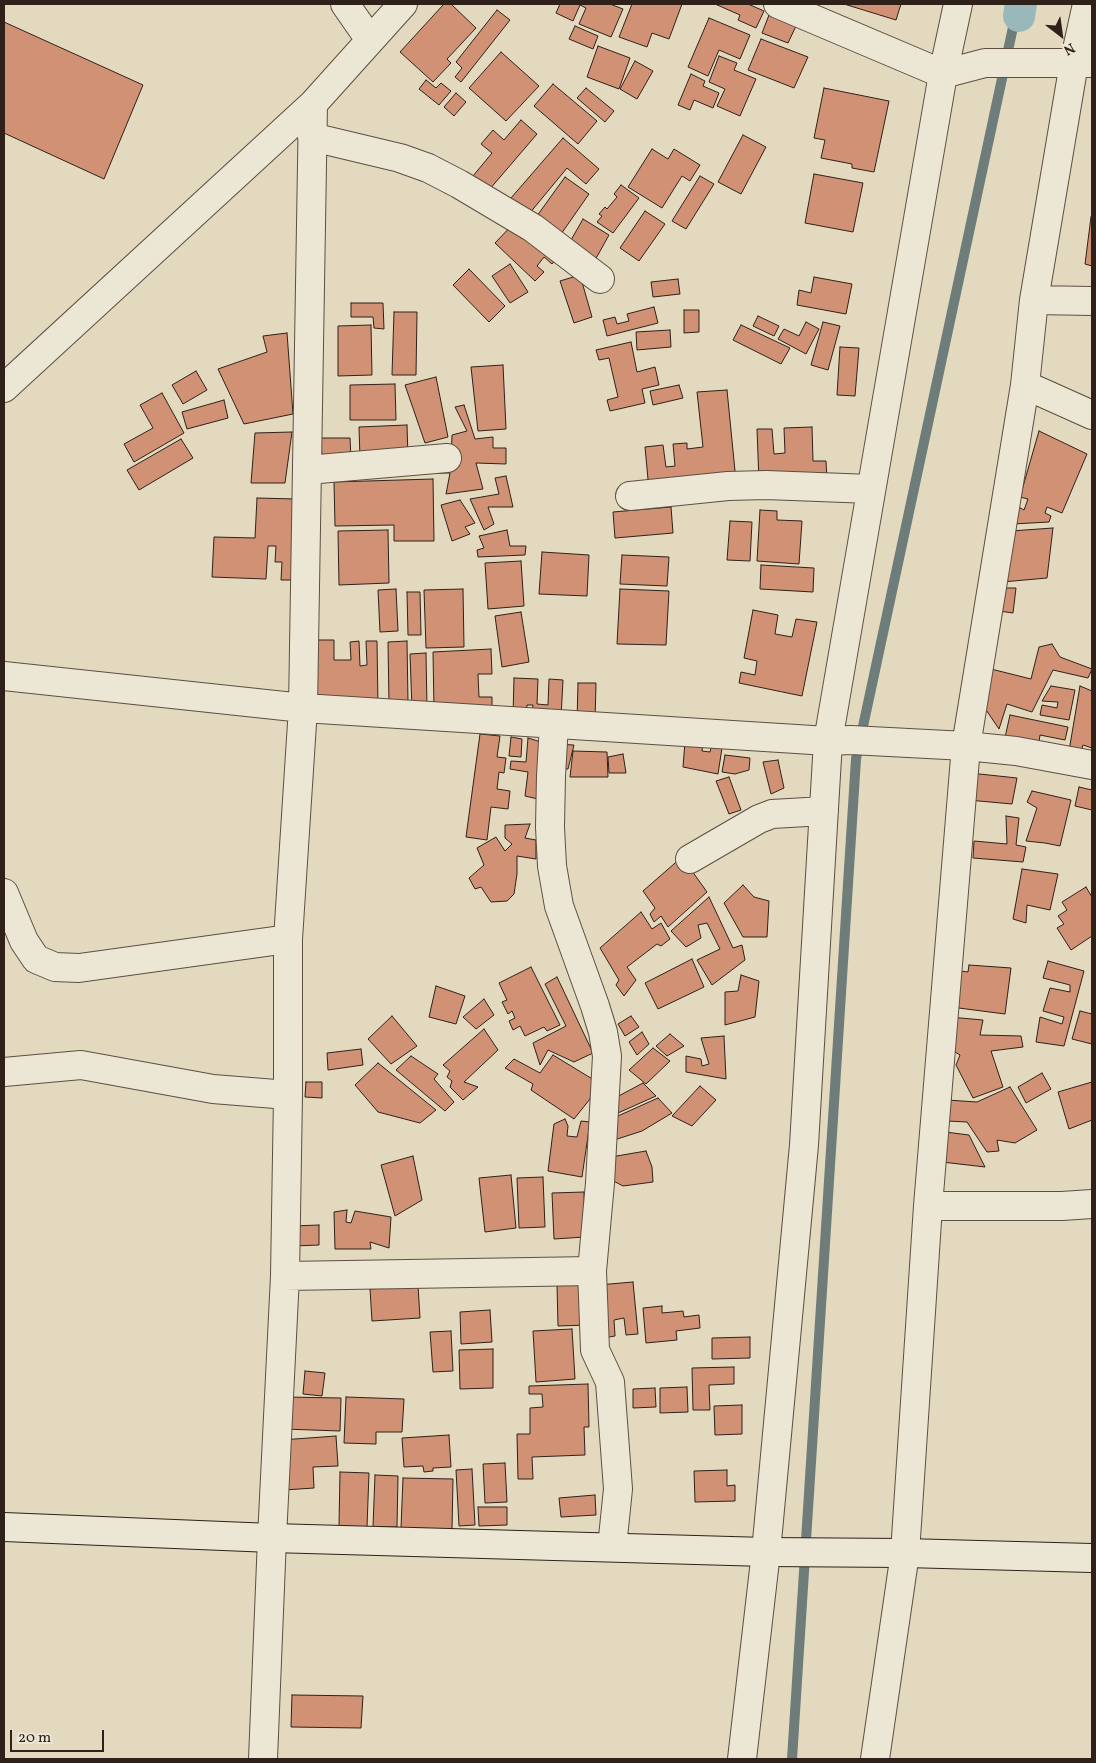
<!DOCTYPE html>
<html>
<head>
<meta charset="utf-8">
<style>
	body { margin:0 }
	#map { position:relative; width:1096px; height:1763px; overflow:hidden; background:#e2d9bf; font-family:Vollkorn,serif }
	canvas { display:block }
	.frame { position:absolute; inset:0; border:5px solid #2f2119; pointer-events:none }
	.north { position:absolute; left:1036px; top:10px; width:50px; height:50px; -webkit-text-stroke:4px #ece6d5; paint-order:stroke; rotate:150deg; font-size:14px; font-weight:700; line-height:20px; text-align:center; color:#2f2119 }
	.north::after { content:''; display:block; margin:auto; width:18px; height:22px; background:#2f2119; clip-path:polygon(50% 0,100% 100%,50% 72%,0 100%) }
	.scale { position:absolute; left:10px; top:1730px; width:94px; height:22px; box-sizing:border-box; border:2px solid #2f2119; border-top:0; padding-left:6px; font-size:15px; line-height:18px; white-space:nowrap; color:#2f2119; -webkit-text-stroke:4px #ece6d5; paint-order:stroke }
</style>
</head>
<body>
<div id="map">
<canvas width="1096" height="1763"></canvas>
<div class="frame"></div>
<div class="north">N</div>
<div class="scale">20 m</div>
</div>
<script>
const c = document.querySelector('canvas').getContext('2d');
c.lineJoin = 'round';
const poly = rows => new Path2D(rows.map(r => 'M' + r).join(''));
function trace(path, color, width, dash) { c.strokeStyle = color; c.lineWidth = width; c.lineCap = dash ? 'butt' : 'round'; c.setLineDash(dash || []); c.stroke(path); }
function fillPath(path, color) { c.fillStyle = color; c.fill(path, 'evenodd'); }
trace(poly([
	[792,1759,856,759,1018,4]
]), '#6e7c7a', 10);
trace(poly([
	[1019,16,1021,4]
]), '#98b8bb', 32);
const building = poly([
	[444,4,451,4,476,28,447,59,451,63,433,82,400,52,444,4],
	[560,4,610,4,623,9,611,37,579,24,586,8,580,5,573,21,556,13,560,4],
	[632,4,682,4,669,39,652,33,647,47,619,37,632,4],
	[715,4,748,4,764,11,756,28,738,20,740,15,715,4],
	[844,4,901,4,896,20,844,4],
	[497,10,510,20,461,82,455,77,462,68,456,62,497,10],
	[769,15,796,26,788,43,762,33,769,15],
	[709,18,750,35,740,59,719,50,708,76,688,67,709,18],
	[4,22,143,85,104,179,4,133,4,22],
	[575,26,598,36,593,49,569,39,575,26],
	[761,39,808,57,794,88,748,70,761,39],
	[598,46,630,58,619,89,587,77,598,46],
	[501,52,539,86,506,121,469,88,501,52],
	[719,56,737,63,734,70,756,79,740,116,717,106,725,89,709,82,719,56],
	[635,61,653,71,637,99,620,89,635,61],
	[691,74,705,81,703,86,719,93,713,108,694,100,690,110,678,105,691,74],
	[426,80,436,88,441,83,451,91,439,105,419,89,426,80],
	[553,84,597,121,578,144,534,106,553,84],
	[586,88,614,111,605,122,577,98,586,88],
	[824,88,889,101,874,172,852,168,852,164,821,158,825,140,814,138,824,88],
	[456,93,466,102,454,116,444,107,456,93],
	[521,120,537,134,489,190,473,176,492,153,481,144,493,130,504,140,521,120],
	[743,135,766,147,741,194,718,182,743,135],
	[563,138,599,169,586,184,567,168,529,214,511,198,563,138],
	[652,149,668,159,674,149,700,165,690,181,682,176,662,208,628,187,652,149],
	[814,174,863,183,853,232,805,223,814,174],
	[700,176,714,184,686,229,672,221,700,176],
	[565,177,589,194,559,237,534,220,565,177],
	[621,185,639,198,613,233,597,222,602,216,599,214,605,207,607,209,617,197,614,194,621,185],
	[645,211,665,224,639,261,620,248,645,211],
	[1091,217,1092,218,1092,266,1085,264,1091,217],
	[583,219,609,235,594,262,567,247,583,219],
	[517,220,557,258,552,264,544,257,537,266,544,272,535,281,495,243,517,220],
	[510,264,528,292,510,303,492,276,510,264],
	[469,269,505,306,489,322,453,285,469,269],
	[580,275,592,317,574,323,560,281,580,275],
	[814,277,852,284,846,314,797,305,799,290,811,293,814,277],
	[678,279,680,294,653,297,651,282,678,279],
	[351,303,383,303,384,329,374,328,373,317,351,317,351,303],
	[654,307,658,323,607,336,603,320,615,317,617,324,629,321,627,314,654,307],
	[684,310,699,310,699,332,684,333,684,310],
	[394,312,417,312,416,375,392,375,394,312],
	[758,316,779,326,774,336,753,326,758,316],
	[806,322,819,329,806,354,778,339,784,329,799,336,806,322],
	[823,322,840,326,828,370,811,365,823,322],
	[371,325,372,375,338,376,338,326,371,325],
	[741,325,790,348,781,364,733,340,741,325],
	[670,330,671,347,637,350,636,332,670,330],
	[287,333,293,414,244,424,218,369,267,352,263,336,287,333],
	[631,342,637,372,655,367,659,385,642,389,645,403,610,411,607,400,618,397,609,358,599,360,596,350,631,342],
	[840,347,859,348,855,396,837,395,840,347],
	[503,365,506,429,478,431,471,367,503,365],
	[196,371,207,390,183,404,172,385,196,371],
	[436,377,448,437,425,443,405,385,436,377],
	[395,384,396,420,350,420,350,385,395,384],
	[679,385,683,398,653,405,650,391,679,385],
	[727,390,736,481,649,490,645,447,663,445,666,467,675,466,673,444,687,443,687,449,703,447,697,392,727,390],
	[162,393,184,433,134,462,124,444,153,428,140,405,162,393],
	[224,400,228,418,187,429,182,412,224,400],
	[464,405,475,439,493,437,493,448,506,448,506,464,476,463,483,489,446,494,450,473,437,473,436,463,451,464,452,435,467,431,455,407,464,405],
	[407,425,408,457,360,459,359,427,407,425],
	[812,427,813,461,826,461,827,479,759,482,757,429,772,429,774,454,785,453,784,428,812,427],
	[1039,431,1087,454,1062,513,1047,507,1045,513,1051,516,1049,522,1013,524,1017,506,1024,510,1028,499,1020,497,1039,431],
	[292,432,285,483,251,483,255,433,292,432],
	[321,438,350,438,351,459,322,459,321,438],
	[181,439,193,458,139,490,127,470,181,439],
	[506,476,513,507,488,507,494,524,484,530,470,499,499,494,495,478,506,476],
	[433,479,434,541,394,541,394,525,335,526,334,482,433,479],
	[257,498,296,499,292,580,281,580,282,562,275,562,276,546,268,546,266,579,212,577,214,537,255,538,257,498],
	[460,500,475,523,465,527,470,534,452,541,441,505,460,500],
	[671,507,673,533,615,538,613,512,671,507],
	[760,510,777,511,777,520,802,521,799,564,757,561,760,510],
	[730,521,752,522,750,561,727,560,730,521],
	[1053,528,1047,578,1002,582,1011,531,1053,528],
	[388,530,389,583,339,585,338,531,388,530],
	[507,530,510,546,526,546,525,555,478,557,477,550,484,548,479,536,507,530],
	[542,552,589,555,587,596,539,594,542,552],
	[622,555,669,557,667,586,620,584,622,555],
	[521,561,524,606,488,609,485,563,521,561],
	[761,565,814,568,813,592,760,589,761,565],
	[994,588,1016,588,1013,613,992,610,994,588],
	[396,589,398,631,380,632,378,590,396,589],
	[463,589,464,647,426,648,424,590,463,589],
	[620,589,669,591,666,645,617,644,620,589],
	[407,592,420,592,421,635,408,635,407,592],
	[753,610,778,615,775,634,792,637,796,619,817,622,802,696,739,683,741,672,755,675,757,661,744,658,753,610],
	[521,612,529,662,502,667,495,616,521,612],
	[309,640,334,640,334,660,351,660,350,642,359,641,360,666,367,665,366,641,377,641,378,707,315,707,309,640],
	[407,641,408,702,389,703,388,642,407,641],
	[1052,644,1060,657,1092,669,1088,678,1053,670,1032,712,1007,704,999,729,978,698,987,668,1031,679,1039,647,1052,644],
	[491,649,492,674,478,674,479,697,492,697,492,706,434,708,433,652,491,649],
	[426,653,427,708,412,709,410,654,426,653],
	[514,678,538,679,537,704,548,705,549,679,563,680,561,718,532,717,533,705,527,705,526,716,513,716,514,678],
	[578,683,596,683,595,721,577,721,578,683],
	[1051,686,1075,690,1069,720,1040,715,1042,705,1057,708,1058,702,1042,701,1051,686],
	[1080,686,1092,691,1092,748,1083,745,1080,755,1069,751,1080,686],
	[1010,715,1068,727,1065,740,1040,735,1039,742,1004,742,1010,715],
	[480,734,500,736,497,757,506,758,504,773,499,772,497,789,510,791,508,809,491,807,487,840,466,837,480,734],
	[511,737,522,739,521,757,509,756,511,737],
	[528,738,541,742,538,799,525,796,528,772,510,769,511,761,526,762,528,738],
	[685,742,703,742,702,751,710,752,712,744,722,748,718,774,683,767,685,742],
	[555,744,574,745,568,769,555,769,555,744],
	[573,751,607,752,608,777,570,777,573,751],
	[623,754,626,773,609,773,608,757,623,754],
	[725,755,750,758,749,770,735,774,722,772,725,755],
	[778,760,784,788,771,794,763,762,778,760],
	[970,773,1017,778,1012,804,968,800,970,773],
	[729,777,741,810,729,814,716,781,729,777],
	[1079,787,1092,790,1092,810,1075,806,1079,787],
	[1032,791,1071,800,1060,846,1045,843,1026,841,1037,808,1027,802,1032,791],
	[1006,816,1019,818,1016,845,1026,847,1023,862,973,858,974,841,1007,844,1006,816],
	[530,824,525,838,536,840,536,859,517,856,517,874,514,894,507,901,491,902,481,887,475,889,469,878,484,865,477,848,496,837,505,851,512,844,505,838,505,825,530,824],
	[682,857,707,892,668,927,661,916,654,922,650,914,655,908,643,891,682,857],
	[1022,869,1058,874,1050,910,1027,905,1026,923,1013,919,1022,869],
	[743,885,754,897,769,901,767,937,743,937,724,903,743,885],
	[1086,887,1092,897,1092,936,1071,950,1057,928,1064,924,1058,916,1067,910,1062,902,1086,887],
	[709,897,733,948,742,945,745,960,712,985,697,960,720,949,707,923,698,925,701,938,686,947,671,931,709,897],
	[641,912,652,929,661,923,670,939,661,946,657,944,627,967,636,980,624,996,616,985,619,980,600,948,641,912],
	[692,959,704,987,658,1009,645,983,692,959],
	[1048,961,1084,971,1064,1046,1036,1042,1040,1017,1062,1024,1064,1017,1043,1011,1050,988,1070,992,1070,985,1043,978,1048,961],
	[969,965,1011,968,1005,1014,951,1007,953,970,968,972,969,965],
	[531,967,560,1025,547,1031,544,1027,525,1036,520,1026,513,1030,509,1021,515,1018,512,1011,508,1014,502,1002,507,1000,499,983,531,967],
	[741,975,759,981,755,1017,725,1025,725,992,738,991,741,975],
	[557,977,593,1053,574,1062,548,1050,540,1065,533,1043,566,1026,545,984,557,977],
	[436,986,465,996,456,1024,429,1017,436,986],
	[484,999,494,1015,476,1029,463,1017,484,999],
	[1080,1011,1092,1014,1092,1044,1072,1039,1080,1011],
	[392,1016,417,1046,391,1064,368,1039,392,1016],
	[631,1016,639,1027,625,1036,618,1024,631,1016],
	[949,1017,983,1020,980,1035,1021,1036,1023,1047,991,1051,1003,1087,973,1098,956,1065,960,1055,945,1046,949,1017],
	[484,1029,498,1050,464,1082,478,1087,463,1100,450,1087,452,1081,447,1077,450,1071,443,1065,484,1029],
	[642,1032,649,1044,637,1055,629,1042,642,1032],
	[670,1034,684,1046,667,1056,656,1046,670,1034],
	[724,1036,726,1079,686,1072,686,1056,701,1059,702,1066,709,1064,701,1038,724,1036],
	[653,1048,670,1061,646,1084,629,1070,653,1048],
	[361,1049,363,1065,328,1070,327,1053,361,1049],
	[553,1055,594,1080,590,1099,574,1119,531,1090,533,1084,505,1068,514,1059,540,1073,553,1055],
	[411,1056,438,1074,434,1079,454,1102,445,1111,396,1070,411,1056],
	[378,1063,436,1110,420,1123,378,1112,355,1085,378,1063],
	[1042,1073,1051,1089,1026,1103,1018,1087,1042,1073],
	[306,1082,322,1082,322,1098,305,1097,306,1082],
	[1092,1082,1092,1120,1069,1129,1058,1092,1092,1082],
	[643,1083,656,1096,609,1117,613,1099,643,1083],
	[700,1086,716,1100,692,1126,672,1116,700,1086],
	[1010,1087,1037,1130,1015,1143,997,1140,999,1151,987,1152,967,1122,948,1121,947,1100,977,1102,1010,1087],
	[658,1098,672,1113,642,1131,608,1142,609,1120,658,1098],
	[565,1119,568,1126,567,1136,577,1137,581,1121,590,1122,582,1177,548,1171,554,1124,565,1119],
	[945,1132,969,1135,985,1167,942,1162,945,1132],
	[646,1151,652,1167,653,1182,623,1186,606,1177,605,1158,646,1151],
	[413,1156,422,1200,395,1216,381,1165,413,1156],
	[511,1175,516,1228,485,1232,479,1178,511,1175],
	[543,1177,545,1227,519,1228,517,1178,543,1177],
	[584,1192,585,1237,554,1239,552,1193,584,1192],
	[347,1210,346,1222,351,1223,355,1211,391,1217,389,1248,370,1242,371,1249,335,1249,334,1212,347,1210],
	[319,1225,319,1245,294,1246,293,1226,319,1225],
	[633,1282,638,1334,626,1335,624,1318,614,1320,615,1336,603,1338,598,1285,633,1282],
	[557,1284,587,1284,588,1325,558,1326,557,1284],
	[418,1285,420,1318,372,1321,370,1289,418,1285],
	[662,1306,662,1313,683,1311,684,1317,699,1315,700,1328,676,1331,677,1340,646,1343,643,1308,662,1306],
	[490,1310,492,1342,461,1344,460,1312,490,1310],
	[572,1329,575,1379,536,1382,533,1331,572,1329],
	[451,1331,453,1371,433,1372,430,1332,451,1331],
	[750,1337,750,1358,712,1359,712,1338,750,1337],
	[493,1349,493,1388,460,1389,459,1350,493,1349],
	[734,1367,734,1384,709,1385,710,1410,693,1410,692,1368,734,1367],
	[305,1371,325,1373,322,1396,303,1394,305,1371],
	[588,1384,589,1427,584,1427,585,1455,532,1457,533,1479,518,1479,517,1434,530,1434,530,1408,543,1407,542,1394,529,1394,529,1386,588,1384],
	[687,1387,688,1412,660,1413,660,1388,687,1387],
	[655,1388,656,1407,633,1408,633,1389,655,1388],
	[285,1397,341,1398,340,1431,284,1429,285,1397],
	[346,1397,404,1399,402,1432,376,1432,376,1444,344,1443,346,1397],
	[742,1405,742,1434,715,1435,714,1406,742,1405],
	[449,1435,451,1467,433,1468,433,1471,424,1472,423,1466,404,1467,402,1438,449,1435],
	[336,1436,338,1466,313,1467,314,1488,284,1490,281,1440,336,1436],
	[505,1463,507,1502,485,1503,483,1464,505,1463],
	[472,1469,475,1525,459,1526,456,1470,472,1469],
	[727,1470,727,1486,735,1485,735,1501,695,1502,694,1471,727,1470],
	[340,1472,369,1473,367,1527,339,1526,340,1472],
	[375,1475,398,1476,397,1527,373,1527,375,1475],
	[403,1478,453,1479,452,1529,401,1528,403,1478],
	[595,1495,596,1515,561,1517,559,1498,595,1495],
	[478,1507,507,1507,507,1525,479,1526,478,1507],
	[292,1695,363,1696,361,1728,291,1727,292,1695]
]);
fillPath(building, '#d09175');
trace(building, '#2f2119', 1);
const street = poly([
	[345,4,370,40],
	[778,4,943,74,985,63,1092,63],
	[312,137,400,158,428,168,459,184,533,228,600,279],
	[1034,300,1092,301],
	[1025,385,1092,415],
	[4,388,313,104,403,4],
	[307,470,447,458],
	[630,496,728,486,766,485,871,489],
	[4,676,303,708,828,741,851,740,966,746,1016,751,1092,765],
	[554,724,551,776,550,827,552,866,559,906,595,1006,603,1032,607,1056,600,1183,592,1271,595,1350,610,1382,618,1489,612,1547],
	[690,859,759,819,772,814,824,811],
	[4,893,24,941,36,959,55,967,79,968,288,939],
	[4,1072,81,1065,213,1089,288,1095],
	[928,1206,1062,1206,1092,1204],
	[285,1276,592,1271],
	[263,1759,272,1538,285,1276,288,1095,288,939,303,708,313,104],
	[742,1759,766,1552,804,1145,828,741,943,74,958,4],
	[875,1759,905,1553,928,1206,966,746,1025,385,1034,300,1074,63,1087,4]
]);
const secondary = poly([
	[4,1527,272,1538,766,1552,905,1553,1092,1558]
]);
trace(street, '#5c4f42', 30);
trace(secondary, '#2f2119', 30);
trace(street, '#ece6d5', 28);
trace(secondary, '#ece6d5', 28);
</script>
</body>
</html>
